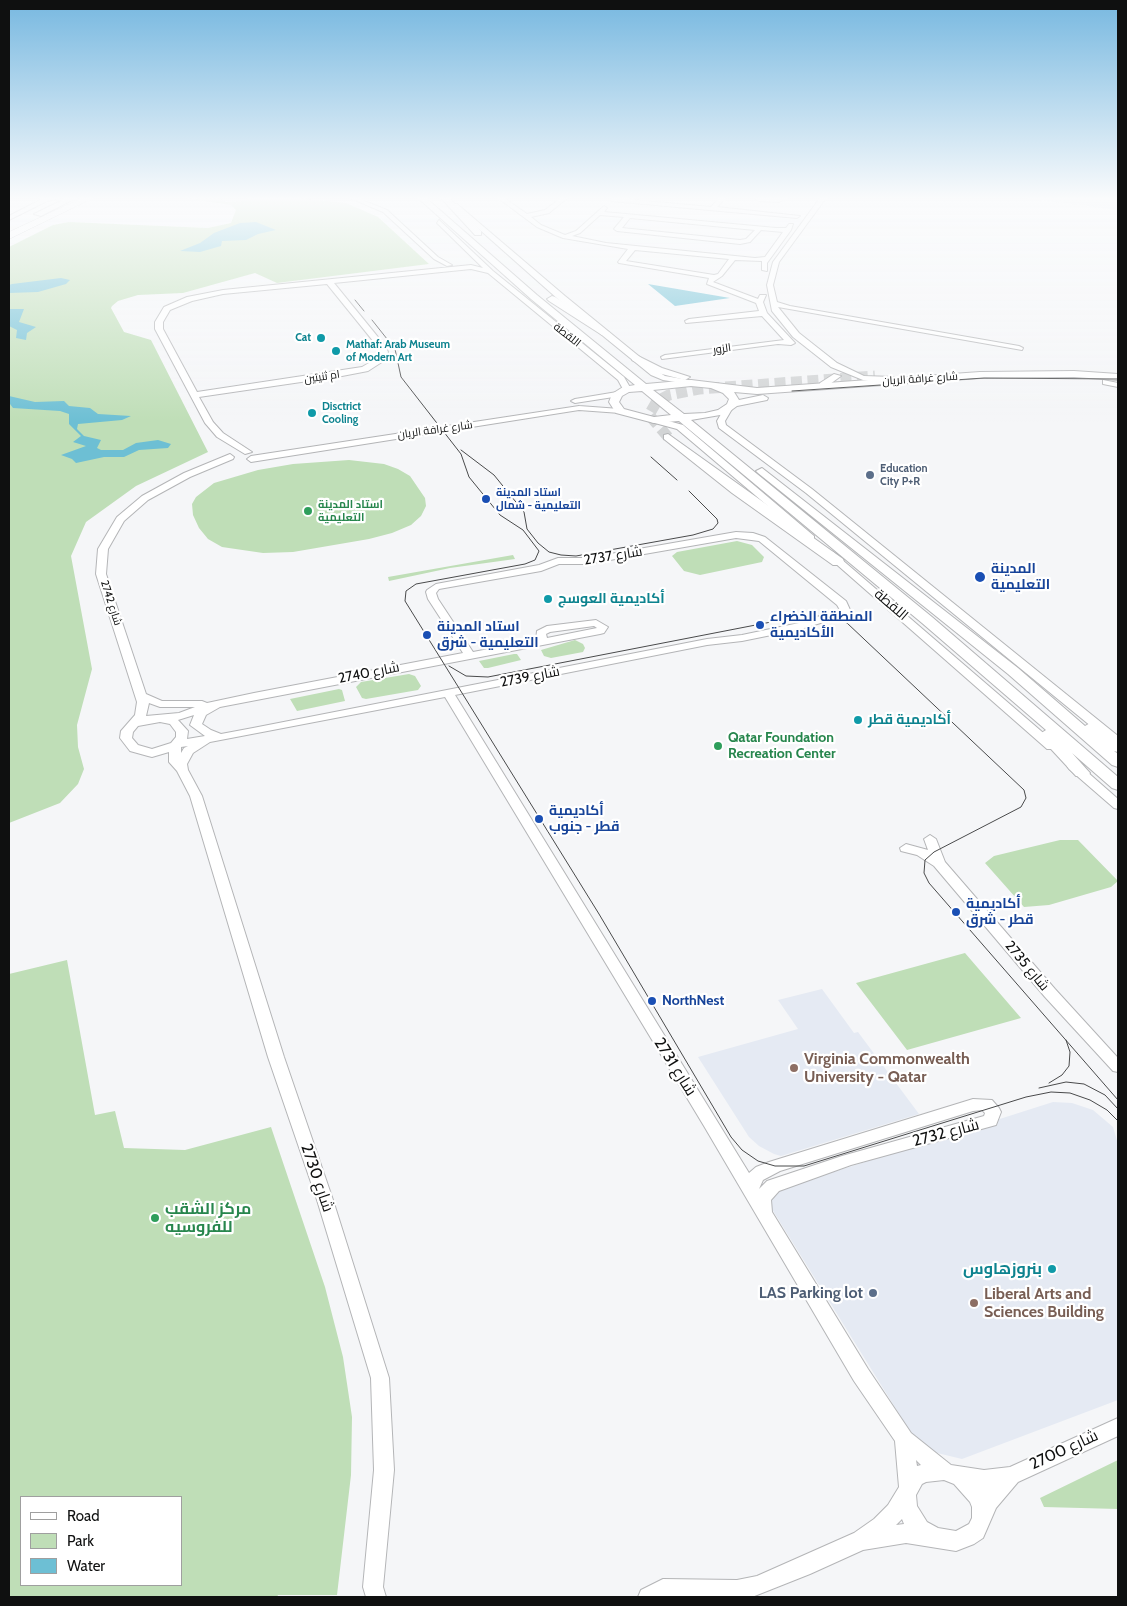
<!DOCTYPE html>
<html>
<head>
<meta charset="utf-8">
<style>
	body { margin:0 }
	#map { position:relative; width:1127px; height:1606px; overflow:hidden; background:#f5f6f8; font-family:Cabin,sans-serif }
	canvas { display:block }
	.frame { position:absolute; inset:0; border:10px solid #0f1010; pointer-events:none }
	.legend { position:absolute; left:20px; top:1496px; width:162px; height:90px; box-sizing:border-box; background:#fff; border:1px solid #9f9f9f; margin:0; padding:6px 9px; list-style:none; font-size:15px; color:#0f1010 }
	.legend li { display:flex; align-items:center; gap:10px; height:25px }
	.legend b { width:25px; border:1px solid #9f9f9f }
</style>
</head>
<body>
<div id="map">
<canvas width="1127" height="1606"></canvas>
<div class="frame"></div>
<ul class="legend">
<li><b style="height:6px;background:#fff"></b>Road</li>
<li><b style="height:14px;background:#bfdeb7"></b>Park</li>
<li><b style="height:14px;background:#6dbfd4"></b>Water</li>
</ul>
</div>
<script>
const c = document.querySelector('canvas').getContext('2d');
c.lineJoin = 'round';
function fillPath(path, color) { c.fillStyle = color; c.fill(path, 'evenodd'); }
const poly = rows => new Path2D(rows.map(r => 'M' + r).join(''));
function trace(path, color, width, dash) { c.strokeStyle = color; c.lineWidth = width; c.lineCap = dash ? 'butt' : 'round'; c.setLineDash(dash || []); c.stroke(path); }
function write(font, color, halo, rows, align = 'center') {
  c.font = font + ' Cabin,Cairo,sans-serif'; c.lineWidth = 4.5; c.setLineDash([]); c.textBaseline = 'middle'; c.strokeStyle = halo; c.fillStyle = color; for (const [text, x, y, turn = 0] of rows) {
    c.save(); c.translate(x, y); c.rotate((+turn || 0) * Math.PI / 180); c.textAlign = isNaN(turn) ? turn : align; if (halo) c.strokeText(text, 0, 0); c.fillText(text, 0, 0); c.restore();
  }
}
fillPath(poly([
	[1025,198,1118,198,1118,210],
	[822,989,854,1033,858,1032,919,1114,781,1156,774,1154,759,1146,749,1137,698,1057,798,1029,778,1000],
	[1053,1102,1072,1103,1093,1110,1113,1127,1118,1144,1118,1400,962,1459,933,1452,914,1438,770,1206,770,1198,777,1190]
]), '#e5eaf3');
fillPath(poly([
	[186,198,221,199,226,202,244,201,247,198,297,198,346,203,378,217,429,264,277,283,255,273,183,293,138,295,118,301,112,306,111,308,124,332,151,340,208,452,136,486,86,522,71,556,92,669,77,725,78,747,84,769,78,784,60,803,9,823,9,247,53,225,69,222,208,228,231,223,236,210,231,205],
	[349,460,384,464,398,469,410,476,425,498,426,506,421,516,411,525,392,533,369,539,293,552,263,553,222,547,208,539,199,528,193,515,192,504,196,497,214,483,258,470,293,464],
	[737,541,752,545,764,557,762,562,700,575,684,571,672,556,677,552],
	[513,555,515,559,450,568,389,581,388,577],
	[575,640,583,644,585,648,583,652,551,658,544,656,541,650],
	[514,654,517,654,521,660,488,668,484,668,479,661],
	[409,674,415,676,421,686,418,690,366,699,362,698,356,687,361,682],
	[339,689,342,690,345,701,297,711,290,699],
	[1060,840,1078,840,1118,881,1111,887,1049,905,1024,907,985,863,994,856],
	[965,953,1021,1018,907,1050,856,983],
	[67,960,95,1115,115,1111,124,1148,185,1150,271,1127,325,1287,343,1357,352,1417,351,1475,337,1595,278,1595,277,1597,9,1597,9,974],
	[21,1497,181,1497,181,1585,21,1585],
	[1118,1460,1118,1509,1044,1507,1040,1498]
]), '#bfdeb7');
fillPath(poly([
	[256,222,276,230,258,234,246,240,222,241,221,246,200,252,180,251,200,243,214,233,240,223],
	[61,278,70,280,66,284,38,292,9,293,9,285,12,284],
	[648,284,730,298,675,306],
	[9,309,24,309,19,322,36,327,27,333,26,340,16,338,17,330,9,326],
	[9,396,35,402,64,401,69,406,90,408,98,414,131,416,122,420,78,424,77,429,84,436,101,440,97,448,101,450,123,450,136,443,158,440,171,444,168,448,139,450,124,457,104,457,76,463,72,459,61,455,86,446,73,442,81,436,69,424,69,414,60,411,13,408,10,404]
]), '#6dbfd4');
trace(poly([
	[668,437,649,415,657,401,669,395,699,389,875,376]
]), '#d2d4d5', 11, [11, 5.5]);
const minor = poly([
	[44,198,58,198,47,201,9,220,9,216,44,198],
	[350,198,357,198,387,210,438,257,452,265,447,266,434,259,383,212,350,198],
	[498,198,504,198,527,214,545,210,561,198,567,198,549,213,531,217,541,225,565,235,576,231,604,206,607,208,604,212,776,228,786,228,789,224,793,224,791,230,767,263,767,271,762,270,762,261,735,260,722,276,713,282,758,299,760,295,766,295,763,302,767,313,795,343,791,345,778,344,662,359,661,357,665,355,784,340,762,316,686,323,685,321,689,319,759,311,756,303,707,284,709,278,619,263,618,262,628,249,563,238,537,227,498,198],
	[600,215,624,217,614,229,617,231,740,244,750,242,761,230,783,232,765,257,755,258,606,243,572,236,580,233,600,215],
	[630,218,755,230,746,239,740,240,622,228,630,218],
	[635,250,729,259,718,274,714,275,626,261,635,250],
	[613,198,711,207,719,198,725,198,717,207,800,216,797,218,611,201,613,198],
	[758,198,786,198,779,202,759,201,756,199,758,198],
	[820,198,826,198,779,262,773,285,777,302,790,306,1019,346,1023,348,1022,350,778,307,799,333,837,363,864,376,893,377,897,379,893,381,863,380,831,367,793,337,772,311,767,285,773,262,820,198],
	[453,204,457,204,565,296,657,371,665,376,694,381,694,385,663,380,651,375,559,300,453,206,453,204],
	[439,220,493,271,624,377,631,389,630,391,624,391,618,380,488,273,471,269,334,283,386,347,388,352,385,360,368,371,342,376,199,397,213,422,223,433,252,452,245,454,217,437,205,423,155,329,155,322,164,307,187,297,223,290,471,265,483,268,437,223,439,220],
	[327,284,378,347,380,352,379,357,362,367,197,392,163,329,163,322,170,310,192,301,223,294,327,284],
	[834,374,841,376,826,387,820,387,820,383,834,374],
	[1103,380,1118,383,1118,387,1103,384,1103,380],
	[617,392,621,394,620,396,575,403,571,401,575,399,617,392],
	[579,406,620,409,624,411,620,413,579,410,251,462,247,459,251,456,579,406],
	[725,407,732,409,725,421,726,425,812,489,1118,736,1118,745,1114,745,806,493,719,428,717,421,725,407],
	[654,417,683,425,814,536,814,540,808,540,677,429,651,422,650,420,654,417],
	[230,454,234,457,233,459,190,477,148,500,124,521,108,549,106,574,146,694,162,701,202,701,207,703,254,693,463,653,428,599,426,592,427,590,436,584,539,565,558,558,587,558,736,532,753,533,765,537,846,601,851,612,850,614,801,629,742,641,707,645,455,695,749,1173,756,1167,769,1162,973,1099,992,1100,999,1108,1001,1112,996,1125,851,1165,779,1191,771,1200,772,1212,868,1369,911,1433,951,1465,984,1470,1010,1467,1118,1418,1118,1436,1018,1482,996,1508,983,1538,974,1544,956,1551,906,1543,863,1550,810,1574,752,1597,638,1597,641,1590,663,1579,737,1580,757,1576,854,1533,874,1519,888,1505,899,1487,895,1441,854,1381,704,1126,445,697,210,742,193,753,187,764,188,770,202,796,284,1057,333,1200,389,1378,394,1470,383,1587,386,1597,366,1597,363,1587,374,1470,371,1378,317,1200,268,1057,190,796,177,771,169,762,169,752,152,757,148,756,130,751,120,738,121,731,135,715,137,702,96,574,98,549,117,517,142,496,184,473,230,454],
	[736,538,759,541,837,605,840,610,799,623,742,635,707,639,253,728,221,734,211,730,202,724,206,715,220,707,600,634,604,633,608,627,596,620,547,626,537,631,536,640,473,652,438,599,436,593,439,589,541,571,559,564,587,564,736,538],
	[594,626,597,628,547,638,546,634,550,632,594,626],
	[149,703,160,707,195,707,179,713,146,716,149,703],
	[194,715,190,725,205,736,187,739,188,731,178,720,194,715],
	[160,722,170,724,176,732,176,737,171,743,152,749,138,745,132,738,133,732,138,726,160,722],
	[188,746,184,748,181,753,181,747,188,746],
	[982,1110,985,1113,984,1116,842,1156,767,1181,759,1189,763,1180,780,1171,973,1111,982,1110],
	[916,1460,921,1465,917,1466,916,1460],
	[944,1480,954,1484,970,1502,972,1507,972,1518,969,1524,956,1531,938,1528,927,1522,917,1506,916,1495,922,1484,926,1482,944,1480],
	[902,1519,904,1524,896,1525,902,1519],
	[830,551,833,552,1055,743,1057,746,1055,749,1047,749,827,556,825,554,830,551],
	[1073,762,1077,763,1118,799,1118,809,1114,808,1069,769,1067,766,1073,762],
	[930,835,936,839,945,862,1055,989,1118,1058,1118,1072,1113,1071,1045,997,934,866,917,855,901,851,900,848,906,844,928,850,924,839,930,835]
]);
const major = poly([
	[67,198,76,198,41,216,34,214,67,198],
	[418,198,426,198,537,295,646,384,691,380,757,388,980,372,1074,371,1118,374,1118,380,1074,377,980,378,757,394,734,392,739,400,763,395,768,398,767,400,737,406,726,414,691,420,932,617,1118,777,1118,790,1112,788,1072,753,1090,773,1088,776,1076,776,1038,735,1046,730,922,623,679,421,654,423,616,413,609,402,612,394,623,387,635,385,531,299,418,198],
	[691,386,711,388,723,393,729,399,727,404,718,410,705,413,684,414,653,390,691,386],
	[642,391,671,415,654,417,624,409,619,402,622,396,629,392,642,391],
	[441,198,449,198,481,231,481,235,475,235,441,198],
	[552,296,555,297,610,333,602,335,549,301,547,299,552,296],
	[636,355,662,368,690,377,685,380,654,372,632,360,632,356,636,355],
	[668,434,843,559,844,562,843,565,833,565,732,493,664,439,664,435,668,434],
	[762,468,1018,668,1085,726,1092,722,1097,724,1118,740,1118,752,1114,751,1118,754,1118,767,1112,765,1008,674,758,473,756,471,762,468]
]);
const highway = poly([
	[82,198,93,198,9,239,9,232,82,198]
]);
trace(minor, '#b4b5b7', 2);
trace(major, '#b4b5b7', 2);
trace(highway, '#b4b5b7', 1);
fillPath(minor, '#fff');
fillPath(major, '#fff');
fillPath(highway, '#fff');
trace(poly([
	[355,300,364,311],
	[372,320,395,349,401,377,461,454,469,477,500,515,523,530,539,551,535,560,525,564,416,584,406,591,405,601,599,914,731,1137,742,1150,758,1161,775,1166,804,1166,1026,1097,1051,1092,1070,1093,1090,1100,1107,1110,1118,1121],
	[792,391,984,378,1118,379],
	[461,450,494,475,524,512,527,529,538,543,549,552,561,555,576,556,693,535,713,529,718,523,717,519,689,491],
	[651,457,677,480],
	[449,666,466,676,488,677,802,616,825,616,847,623,1024,790,1026,798,1021,807,934,852,925,860,924,873,929,883,1118,1100],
	[1049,1083,1062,1075,1069,1066,1070,1052,1066,1040],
	[1039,1088,1066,1082,1084,1084,1105,1095,1118,1109]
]), '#494a4b', 1);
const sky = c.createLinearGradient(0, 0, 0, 422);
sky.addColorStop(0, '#77b8e0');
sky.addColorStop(0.47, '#fafbfc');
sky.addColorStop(1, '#fafbfc00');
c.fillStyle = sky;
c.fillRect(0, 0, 1127, 422);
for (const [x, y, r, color] of [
	[321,338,5,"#0f9aa8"],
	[336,351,5,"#0f9aa8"],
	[312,413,5,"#0f9aa8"],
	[870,475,5,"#5c6f8a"],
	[486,499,5,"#1a4fb4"],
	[308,511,5,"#2e9e5b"],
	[980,577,6,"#1a4fb4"],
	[548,599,5,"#0f9aa8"],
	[760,625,5,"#1a4fb4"],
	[427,635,5,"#1a4fb4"],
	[858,720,5,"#0f9aa8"],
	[718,746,5,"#2e9e5b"],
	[539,819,5,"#1a4fb4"],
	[956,912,5,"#1a4fb4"],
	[652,1001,5,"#1a4fb4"],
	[794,1068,5,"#8d6e63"],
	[155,1218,5,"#2e9e5b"],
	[1052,1269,5,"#0f9aa8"],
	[873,1293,5,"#5c6f8a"],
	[974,1303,5,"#8d6e63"]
]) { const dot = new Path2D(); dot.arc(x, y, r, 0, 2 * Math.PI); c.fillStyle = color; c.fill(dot); trace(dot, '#fff', 2); }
write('11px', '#0f1010', '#fff', [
	["اللقطة",567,335,38],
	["الزور",722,349,-8],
	["ام ثنيتين",322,377,-8],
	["شارع غرافة الريان",920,379,-4],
	["شارع غرافة الريان",435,430,-8],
	["شارع 2742",111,603,72]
]);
write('bold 11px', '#0d838f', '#fff', [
	["Cat",311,338,"right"],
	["Mathaf: Arab Museum",346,345],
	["of Modern Art",346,358],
	["Disctrict",322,407],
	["Cooling",322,420]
], 'left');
write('bold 11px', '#4e5e75', '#fff', [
	["Education",880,469],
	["City P+R",880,482]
], 'left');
write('bold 11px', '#164399', '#fff', [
	["استاد المدينة",496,493],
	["التعليمية - شمال",496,506]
], 'left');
write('bold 11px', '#27864d', '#fff', [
	["استاد المدينة",318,505],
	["التعليمية",318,518]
], 'left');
write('14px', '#0f1010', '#fff', [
	["شارع 2737",613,556,-9],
	["اللقطة",891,605,41],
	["شارع 2740",369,673,-11],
	["شارع 2739",530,677,-11],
	["شارع 2735",1027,966,50]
]);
write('bold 14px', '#164399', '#fff', [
	["المدينة",991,569],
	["التعليمية",991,585],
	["المنطقة الخضراء",770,617],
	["الأكاديمية",770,633],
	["استاد المدينة",437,627],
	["التعليمية - شرق",437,643],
	["أكاديمية",549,811],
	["قطر - جنوب",549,827],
	["أكاديمية",966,904],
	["قطر - شرق",966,920],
	["NorthNest",662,1001]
], 'left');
write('bold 14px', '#0d838f', '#fff', [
	["أكاديمية العوسج",558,599],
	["أكاديمية قطر",868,720]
], 'left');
write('bold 14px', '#27864d', '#fff', [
	["Qatar Foundation",728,738],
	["Recreation Center",728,754]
], 'left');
write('bold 16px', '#785e54', '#fff', [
	["Virginia Commonwealth",804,1059],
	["University - Qatar",804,1077],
	["Liberal Arts and",984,1294],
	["Sciences Building",984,1312]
], 'left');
write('16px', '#0f1010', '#fff', [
	["شارع 2731",675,1067,58],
	["شارع 2732",946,1133,-15],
	["شارع 2730",317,1178,71],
	["شارع 2700",1064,1450,-25]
]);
write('bold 16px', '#27864d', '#fff', [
	["مركز الشقب",165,1209],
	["للفروسيه",165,1227]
], 'left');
write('bold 16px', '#0d838f', '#fff', [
	["بنروزهاوس",1042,1269]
], 'right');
write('bold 16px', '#4e5e75', '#fff', [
	["LAS Parking lot",863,1293]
], 'right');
</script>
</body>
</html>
